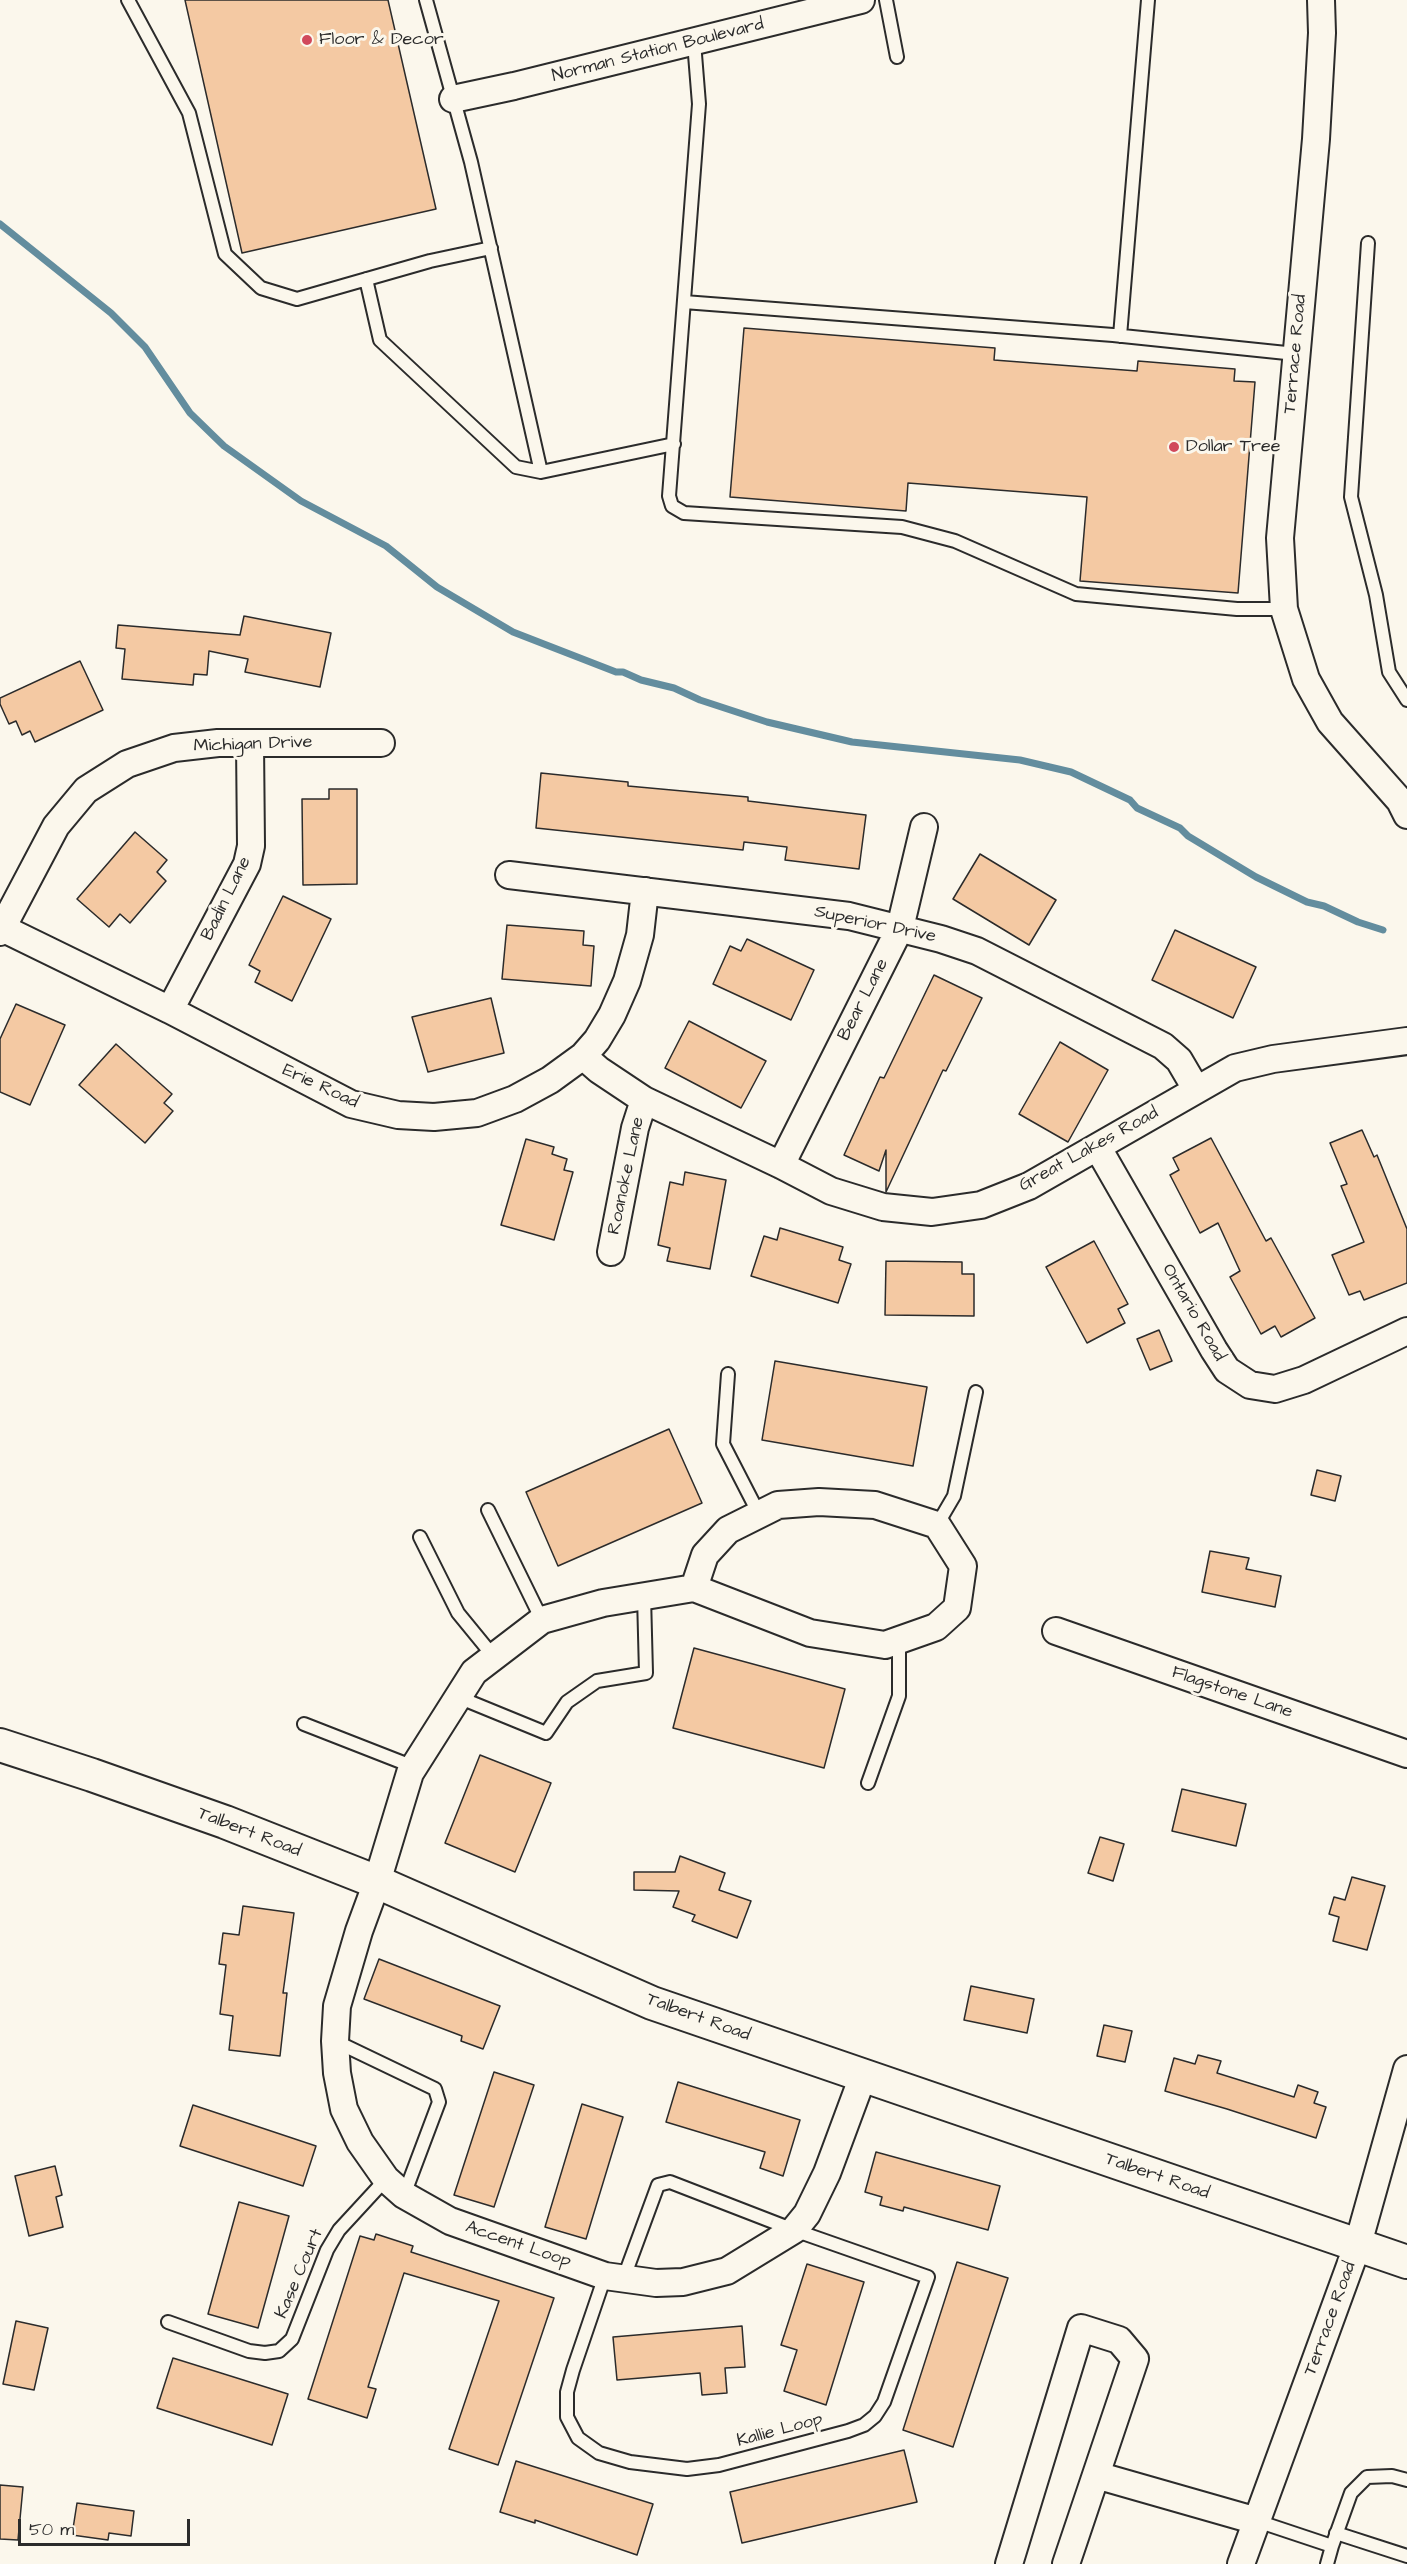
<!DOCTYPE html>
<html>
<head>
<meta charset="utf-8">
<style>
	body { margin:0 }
	#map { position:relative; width:1407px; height:2564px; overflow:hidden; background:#fbf7ec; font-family:"Architects Daughter",sans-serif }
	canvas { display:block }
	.scale { position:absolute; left:18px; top:2519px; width:172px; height:27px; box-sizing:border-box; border:3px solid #2b2b2b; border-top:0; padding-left:8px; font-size:18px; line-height:21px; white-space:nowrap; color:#2b2b2b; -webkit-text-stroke:4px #fbf7ec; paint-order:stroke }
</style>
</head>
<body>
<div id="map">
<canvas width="1407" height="2564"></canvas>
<div class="scale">50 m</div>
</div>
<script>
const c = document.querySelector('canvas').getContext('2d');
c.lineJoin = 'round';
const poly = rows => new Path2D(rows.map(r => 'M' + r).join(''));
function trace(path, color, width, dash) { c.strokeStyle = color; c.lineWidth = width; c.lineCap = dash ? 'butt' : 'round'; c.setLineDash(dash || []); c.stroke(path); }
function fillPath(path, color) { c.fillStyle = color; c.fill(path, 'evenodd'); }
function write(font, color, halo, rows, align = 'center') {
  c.font = font + ' "Architects Daughter",sans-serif'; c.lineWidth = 6; c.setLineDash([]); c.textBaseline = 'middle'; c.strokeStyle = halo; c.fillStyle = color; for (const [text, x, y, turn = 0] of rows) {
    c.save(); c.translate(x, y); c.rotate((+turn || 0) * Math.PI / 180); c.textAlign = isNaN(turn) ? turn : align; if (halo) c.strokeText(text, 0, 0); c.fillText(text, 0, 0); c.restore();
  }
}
trace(poly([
	[0,224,111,313,145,347,190,413,224,446,301,501,386,546,437,587,513,632,616,672,623,672,641,680,674,688,700,700,767,722,852,742,1020,760,1071,772,1130,800,1137,808,1180,828,1188,836,1256,877,1307,902,1324,906,1358,922,1383,930]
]), '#638d9e', 7);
const building = poly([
	[185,0,388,0,436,209,242,253,185,0],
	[744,328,995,348,994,360,1137,371,1138,361,1235,369,1234,381,1255,382,1238,593,1080,581,1087,497,908,483,906,511,730,497,744,328],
	[244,616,331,633,320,687,245,672,248,659,209,651,207,675,194,674,193,685,122,679,125,649,116,648,118,625,240,635,244,616],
	[80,661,103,710,35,742,30,731,22,735,16,721,9,724,0,704,0,698,80,661],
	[541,773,628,782,628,786,748,797,748,801,866,815,859,869,785,860,787,847,744,842,743,850,536,828,541,773],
	[329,789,357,789,357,884,303,885,302,799,329,799,329,789],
	[135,832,167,860,157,872,166,881,130,923,120,914,109,927,77,899,135,832],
	[980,854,1056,900,1029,945,953,899,980,854],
	[283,896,331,919,292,1001,255,982,260,971,249,965,283,896],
	[507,925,584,931,583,945,594,946,591,986,502,979,507,925],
	[1175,930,1256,967,1233,1018,1152,980,1175,930],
	[747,939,814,970,791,1020,713,984,730,946,741,951,747,939],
	[934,975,982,998,946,1071,943,1070,886,1192,886,1150,879,1171,844,1155,880,1077,884,1078,934,975],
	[491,998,504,1053,428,1072,412,1017,491,998],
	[16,1004,65,1025,30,1105,0,1092,0,1039,16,1004],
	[689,1021,766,1061,741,1108,665,1068,689,1021],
	[1060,1042,1108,1070,1068,1142,1019,1114,1060,1042],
	[116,1044,172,1094,164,1103,173,1111,145,1143,79,1085,116,1044],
	[1362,1130,1374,1157,1377,1155,1407,1229,1407,1283,1364,1300,1360,1291,1349,1295,1332,1255,1364,1242,1341,1186,1347,1184,1330,1143,1362,1130],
	[1211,1138,1266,1241,1271,1238,1315,1318,1281,1337,1275,1326,1261,1334,1230,1277,1240,1271,1218,1223,1200,1233,1170,1175,1179,1170,1173,1158,1211,1138],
	[526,1139,554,1147,552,1154,567,1159,564,1170,573,1172,554,1240,501,1225,526,1139],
	[685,1172,726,1180,710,1269,667,1261,670,1248,658,1245,670,1182,683,1185,685,1172],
	[780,1228,843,1247,839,1260,851,1264,838,1303,751,1276,764,1236,777,1240,780,1228],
	[1094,1241,1128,1304,1118,1309,1125,1323,1087,1343,1046,1267,1094,1241],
	[886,1261,962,1262,962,1274,974,1274,974,1316,885,1315,886,1261],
	[1159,1330,1172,1361,1150,1370,1137,1339,1159,1330],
	[775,1361,927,1387,913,1466,762,1440,775,1361],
	[669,1429,702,1503,558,1566,526,1492,669,1429],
	[1317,1470,1341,1476,1335,1501,1311,1495,1317,1470],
	[1210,1551,1249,1558,1246,1569,1281,1576,1275,1607,1202,1592,1210,1551],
	[694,1648,845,1689,824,1768,673,1728,694,1648],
	[480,1755,551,1783,515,1872,445,1843,480,1755],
	[1182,1789,1246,1804,1236,1846,1172,1831,1182,1789],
	[1100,1837,1124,1844,1113,1881,1088,1873,1100,1837],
	[680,1856,725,1873,719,1890,751,1901,737,1938,692,1921,695,1915,673,1907,679,1891,634,1890,634,1872,675,1872,680,1856],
	[1352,1877,1385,1886,1367,1950,1333,1941,1339,1917,1329,1914,1334,1897,1345,1900,1352,1877],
	[243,1906,294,1913,283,1993,287,1993,280,2056,229,2050,233,2016,220,2014,226,1965,219,1964,223,1933,239,1935,243,1906],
	[379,1959,500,2006,483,2049,461,2041,462,2036,364,1999,379,1959],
	[971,1986,1034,1999,1027,2033,964,2020,971,1986],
	[1104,2025,1132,2031,1125,2062,1097,2056,1104,2025],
	[1198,2055,1221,2061,1217,2073,1294,2097,1298,2085,1318,2092,1314,2103,1326,2107,1316,2138,1227,2109,1165,2091,1174,2058,1195,2064,1198,2055],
	[494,2072,534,2085,494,2207,454,2195,494,2072],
	[678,2082,800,2120,783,2176,760,2168,765,2152,666,2122,678,2082],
	[582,2104,623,2117,586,2239,545,2227,582,2104],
	[193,2105,316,2146,303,2186,180,2146,193,2105],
	[876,2152,1000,2186,988,2230,904,2207,903,2211,880,2205,882,2197,865,2192,876,2152],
	[55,2166,62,2195,56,2197,63,2227,29,2236,15,2176,55,2166],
	[239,2202,289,2216,258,2328,208,2314,239,2202],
	[376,2234,413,2246,411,2252,554,2298,498,2465,449,2449,499,2301,404,2273,368,2387,376,2389,367,2418,308,2399,360,2236,374,2240,376,2234],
	[957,2262,1008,2278,953,2447,903,2430,957,2262],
	[807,2264,864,2282,826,2405,784,2391,797,2350,781,2345,807,2264],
	[16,2321,48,2328,34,2390,3,2384,16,2321],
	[742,2326,745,2367,725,2368,727,2393,702,2395,700,2373,617,2380,613,2337,742,2326],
	[173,2358,288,2394,272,2445,157,2408,173,2358],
	[904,2450,917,2502,742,2543,730,2492,904,2450],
	[516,2461,653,2504,637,2555,535,2520,535,2523,500,2512,516,2461],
	[0,2485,23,2487,18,2540,0,2539,0,2485],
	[77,2503,134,2511,131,2536,109,2533,108,2540,72,2535,77,2503]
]);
fillPath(building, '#f4c9a3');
trace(building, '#2b2b2b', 1.5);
const service = poly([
	[128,0,189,113,225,254,261,288,297,299,430,261,491,248],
	[426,0,471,162,541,472],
	[886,0,897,57],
	[694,42,699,104,669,496,672,506,684,513,902,527,955,541,1076,594,1237,609,1284,609],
	[1368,243,1351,497,1376,595,1389,672,1407,700],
	[366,279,380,340,516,467,541,472,674,444],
	[684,302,1113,335,1296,354],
	[1120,336,1148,0],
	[728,1374,723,1444,759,1514],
	[488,1510,542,1620],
	[937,1525,954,1496,976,1392],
	[420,1537,458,1613,494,1657],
	[458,1697,546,1733,567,1702,597,1681,646,1673,644,1596],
	[304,1724,414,1767],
	[868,1783,899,1696,899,1640],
	[335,2041,435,2089,439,2102,404,2195],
	[605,2276,573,2370,567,2392,567,2417,578,2438,599,2453,630,2462,687,2469,719,2465,848,2431,864,2425,875,2416,884,2402,928,2277,794,2230,670,2182,658,2185,623,2280],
	[168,2322,249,2351,265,2353,279,2351,292,2339,327,2250,339,2230,386,2179],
	[1257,2521,1332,2546,1351,2493,1367,2477,1392,2476,1407,2480],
	[1336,2533,1407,2556],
	[1327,2564,1332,2546]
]);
const minor = poly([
	[1321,0,1322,33,1316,139,1280,538,1284,609,1306,679,1330,722,1400,801,1407,815],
	[453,99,514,86,861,0],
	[509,875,849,916,941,939,977,951,1163,1046,1179,1060,1196,1089],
	[2,928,170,1010,351,1104,398,1115,434,1117,477,1113,515,1099,550,1080,583,1056,597,1040,612,1015,627,981,640,935,645,891],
	[0,932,56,826,86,790,127,764,174,748,218,743,381,743],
	[170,1010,247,864,251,846,250,743],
	[583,1056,599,1070,644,1100,781,1165,831,1191,883,1207,932,1212,981,1205,1029,1186,1235,1068,1273,1059,1407,1041],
	[1098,1148,1214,1350,1227,1370,1250,1385,1275,1389,1304,1380,1407,1331],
	[781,1165,900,928,924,827],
	[611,1252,635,1128,644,1100],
	[694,1588,705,1555,728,1530,778,1505,819,1502,875,1505,937,1525,963,1566,957,1608,936,1627,885,1645,810,1633,694,1588,603,1603,542,1620,474,1672,410,1773,377,1882,359,1931,337,2006,335,2041,337,2073,344,2109,360,2142,386,2179,404,2195,450,2221,605,2276,656,2283,683,2282,727,2271,794,2230,807,2214,827,2173,863,2076],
	[1056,1631,1407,1754],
	[1096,2475,1257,2521],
	[1009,2564,1081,2328,1119,2340,1135,2359,1066,2564],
	[1241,2564,1358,2244,1407,2069]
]);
const tertiary = poly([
	[0,1745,92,1775,225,1822,377,1882,652,2003,1407,2262]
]);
trace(service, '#2b2b2b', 16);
trace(minor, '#2b2b2b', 30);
trace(tertiary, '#2b2b2b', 36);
trace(service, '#fbf7ec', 12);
trace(minor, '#fbf7ec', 26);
trace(tertiary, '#fbf7ec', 32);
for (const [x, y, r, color] of [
	[307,40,6,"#d1495b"],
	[1174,447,6,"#d1495b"]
]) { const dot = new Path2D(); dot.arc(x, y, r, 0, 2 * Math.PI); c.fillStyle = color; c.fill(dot); trace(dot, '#fbf7ec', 2); }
write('18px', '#2b2b2b', '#fbf7ec', [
	["Floor & Decor",319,40],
	["Dollar Tree",1186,447]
], 'left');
write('18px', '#2b2b2b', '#fbf7ec', [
	["Norman Station Boulevard",658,51,-14],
	["Terrace Road",1296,354,-85],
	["Michigan Drive",253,745,-2],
	["Badin Lane",227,899,-64],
	["Superior Drive",875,925,12],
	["Bear Lane",864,1000,-63],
	["Erie Road",320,1087,25],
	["Great Lakes Road",1089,1150,-29],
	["Roanoke Lane",627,1176,-78],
	["Ontario Road",1193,1313,60],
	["Flagstone Lane",1232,1693,19],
	["Talbert Road",249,1833,21],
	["Talbert Road",698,2018,20],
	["Talbert Road",1157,2177,19],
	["Accent Loop",518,2245,19],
	["Kase Court",300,2274,-67],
	["Terrace Road",1331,2319,-70],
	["Kallie Loop",780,2431,-15]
]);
</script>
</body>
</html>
